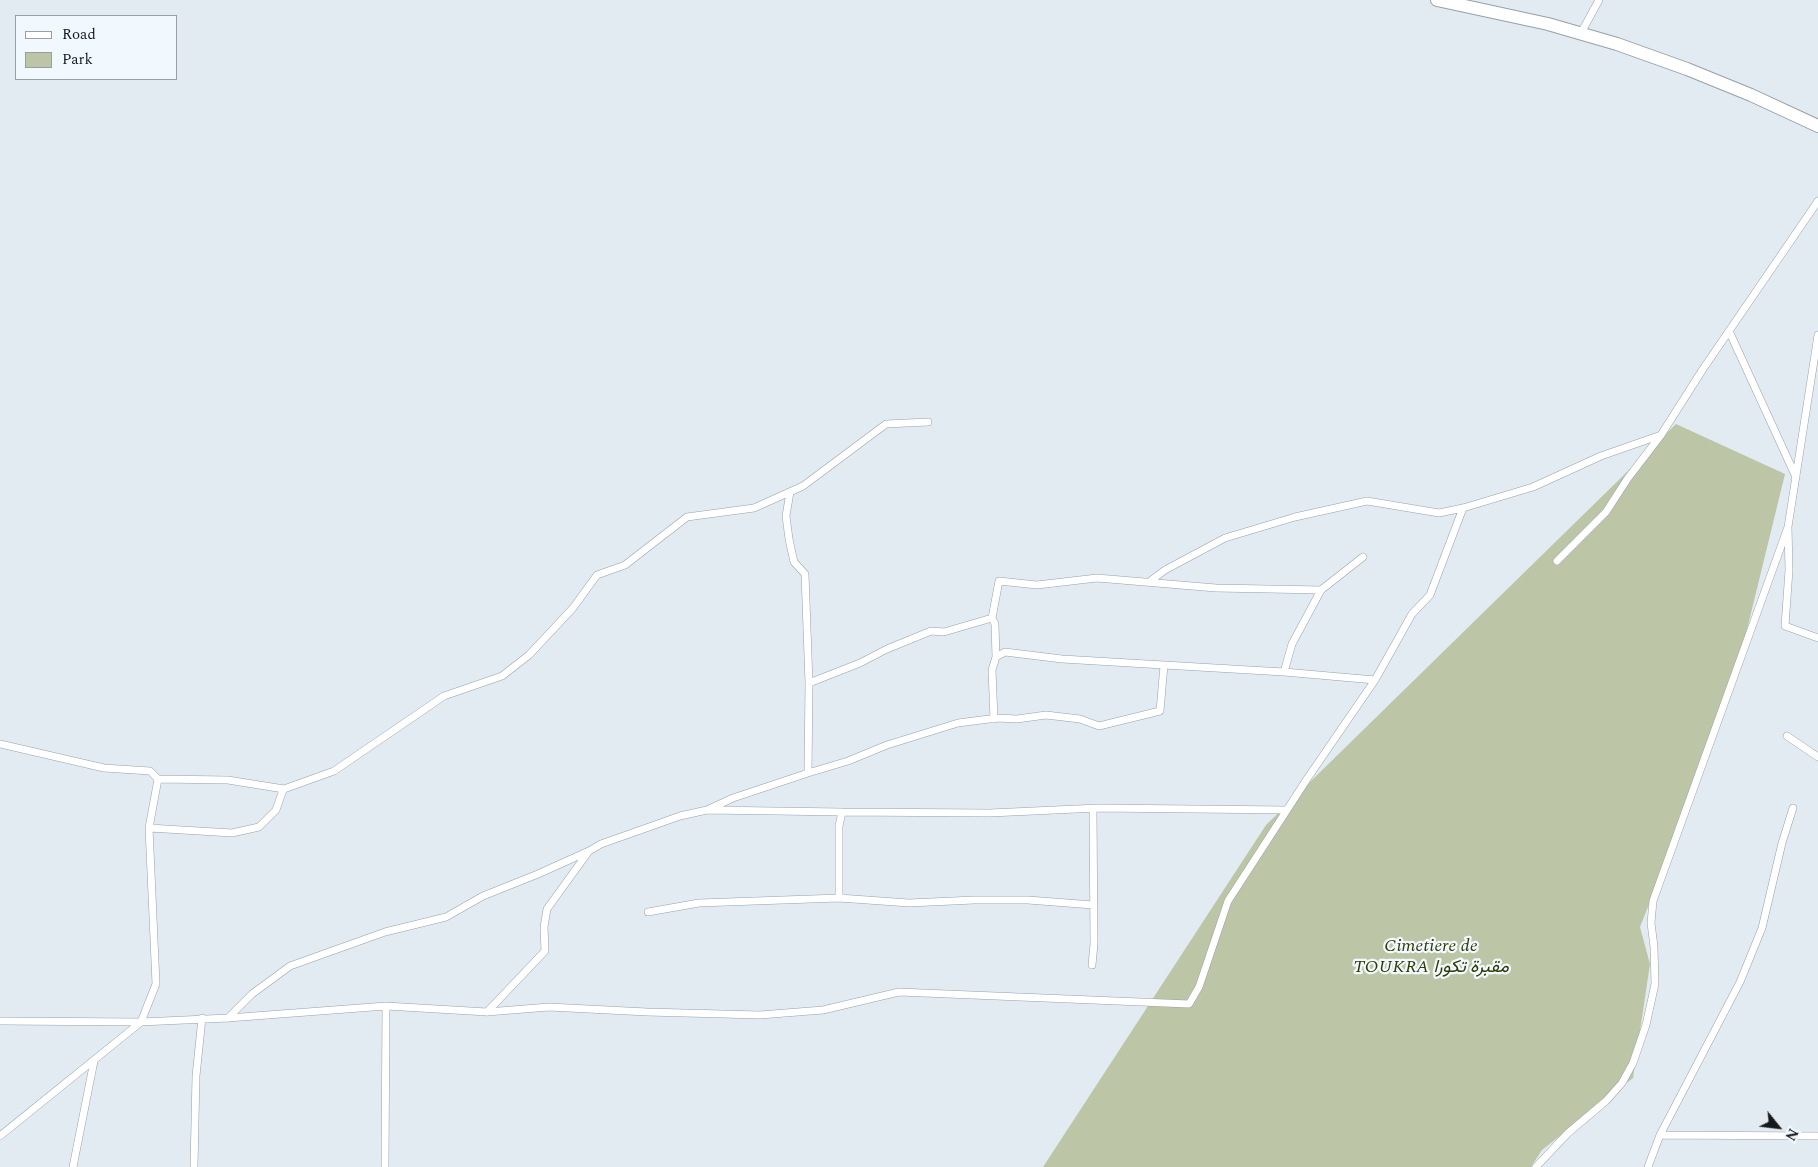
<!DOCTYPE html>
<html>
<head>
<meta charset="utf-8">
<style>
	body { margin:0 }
	#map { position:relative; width:1818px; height:1167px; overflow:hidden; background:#e2ebf2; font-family:Spectral,serif }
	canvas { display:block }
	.legend { position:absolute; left:15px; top:15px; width:162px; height:65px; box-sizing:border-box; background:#f1f8fe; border:1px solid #999fa3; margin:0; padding:6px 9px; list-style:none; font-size:15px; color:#16191b }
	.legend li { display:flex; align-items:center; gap:10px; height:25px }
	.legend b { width:25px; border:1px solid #999fa3 }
	.north { position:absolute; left:1753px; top:1102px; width:50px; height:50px; -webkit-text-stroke:4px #f1f8fe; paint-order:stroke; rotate:119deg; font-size:14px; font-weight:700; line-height:20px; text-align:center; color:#16191b }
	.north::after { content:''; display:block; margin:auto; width:18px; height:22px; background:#16191b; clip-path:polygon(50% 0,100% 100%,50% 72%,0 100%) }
</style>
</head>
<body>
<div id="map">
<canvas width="1818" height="1167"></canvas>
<ul class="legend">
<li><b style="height:6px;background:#fff"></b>Road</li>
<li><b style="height:14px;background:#bdc5a7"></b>Park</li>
</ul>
<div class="north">N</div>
</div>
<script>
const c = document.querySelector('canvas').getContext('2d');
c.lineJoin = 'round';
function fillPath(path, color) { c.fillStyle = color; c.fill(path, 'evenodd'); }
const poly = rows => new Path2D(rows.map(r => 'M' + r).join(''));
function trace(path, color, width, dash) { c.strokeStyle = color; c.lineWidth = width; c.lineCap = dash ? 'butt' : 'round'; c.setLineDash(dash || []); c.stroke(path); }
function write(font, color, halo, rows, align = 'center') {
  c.font = font + ' Spectral,Vazirmatn,serif'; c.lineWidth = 4.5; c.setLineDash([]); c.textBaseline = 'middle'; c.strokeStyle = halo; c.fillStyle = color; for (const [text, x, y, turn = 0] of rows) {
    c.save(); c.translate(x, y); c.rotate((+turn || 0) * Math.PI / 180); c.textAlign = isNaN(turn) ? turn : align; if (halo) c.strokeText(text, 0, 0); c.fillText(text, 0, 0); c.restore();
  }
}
fillPath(poly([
	[1676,424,1785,474,1730,699,1640,927,1650,964,1633,1078,1542,1150,1531,1167,1043,1167,1266,825]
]), '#bdc5a7');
const street = poly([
	[1581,33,1599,0],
	[1729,331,1796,477],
	[1818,335,1788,527,1789,570,1785,626,1818,638],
	[790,492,786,516,789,539,794,562,805,574,809,683],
	[1557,561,1606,512,1628,478,1661,435,1703,369,1818,201],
	[1149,582,1165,570,1225,538,1295,517,1367,501,1439,513,1463,508,1533,487,1601,456,1661,435],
	[992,618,995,624,996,657],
	[1284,672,1292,644,1321,590,1363,557],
	[994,719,992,670,996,657,1005,652,1062,659,1164,665],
	[1787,736,1818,757],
	[0,744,104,768,150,771,158,779],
	[808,773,848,761,887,745,958,723,997,718,1017,719,1046,715,1080,719,1099,726,1160,711,1164,665,1284,672,1375,680,1412,614,1430,595,1463,508],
	[707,810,733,798,808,773,809,683,860,663,887,649,931,631,944,632,992,618,999,581,1037,585,1097,578,1216,588,1321,590],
	[149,828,232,833,259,827,276,810,283,790],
	[839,898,839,826,842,812,990,813,1098,808,1287,810],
	[648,912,699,903,839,898,909,903,974,900,1028,900,1093,905],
	[1092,965,1094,944,1093,809],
	[487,1012,545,951,544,927,547,909,589,851,601,844,680,816,707,810,842,812],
	[228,1018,252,994,290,966,385,932,446,917,483,896,538,874,589,851],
	[0,1021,141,1022,156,984,149,828,158,779,228,780,284,789,334,771,444,696,502,676,529,655,573,608,597,575,625,565,687,517,754,508,803,486,886,424,928,422],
	[1660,1135,1818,1136],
	[0,1136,141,1022,228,1018,386,1006,487,1012,549,1007,647,1012,760,1015,823,1010,899,992,1189,1004,1199,987,1228,901,1307,779,1375,680],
	[73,1167,94,1061],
	[194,1167,196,1076,202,1018],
	[385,1167,386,1006],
	[1536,1167,1568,1133,1606,1101,1622,1083,1633,1063,1646,1025,1655,984,1654,947,1651,923,1653,901,1788,527],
	[1648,1167,1660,1135,1740,982,1762,928,1782,843,1793,808]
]);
const highway = poly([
	[1437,0,1548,24,1617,44,1687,69,1751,95,1818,126]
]);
trace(street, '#99a0a7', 8);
trace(highway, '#99a0a7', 14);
trace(street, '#fff', 7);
trace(highway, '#fff', 12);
write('italic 18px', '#303902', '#f1f8fe', [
	["Cimetiere de",1431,947],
	["TOUKRA مقبرة تكورا",1431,968]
]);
</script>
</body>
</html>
